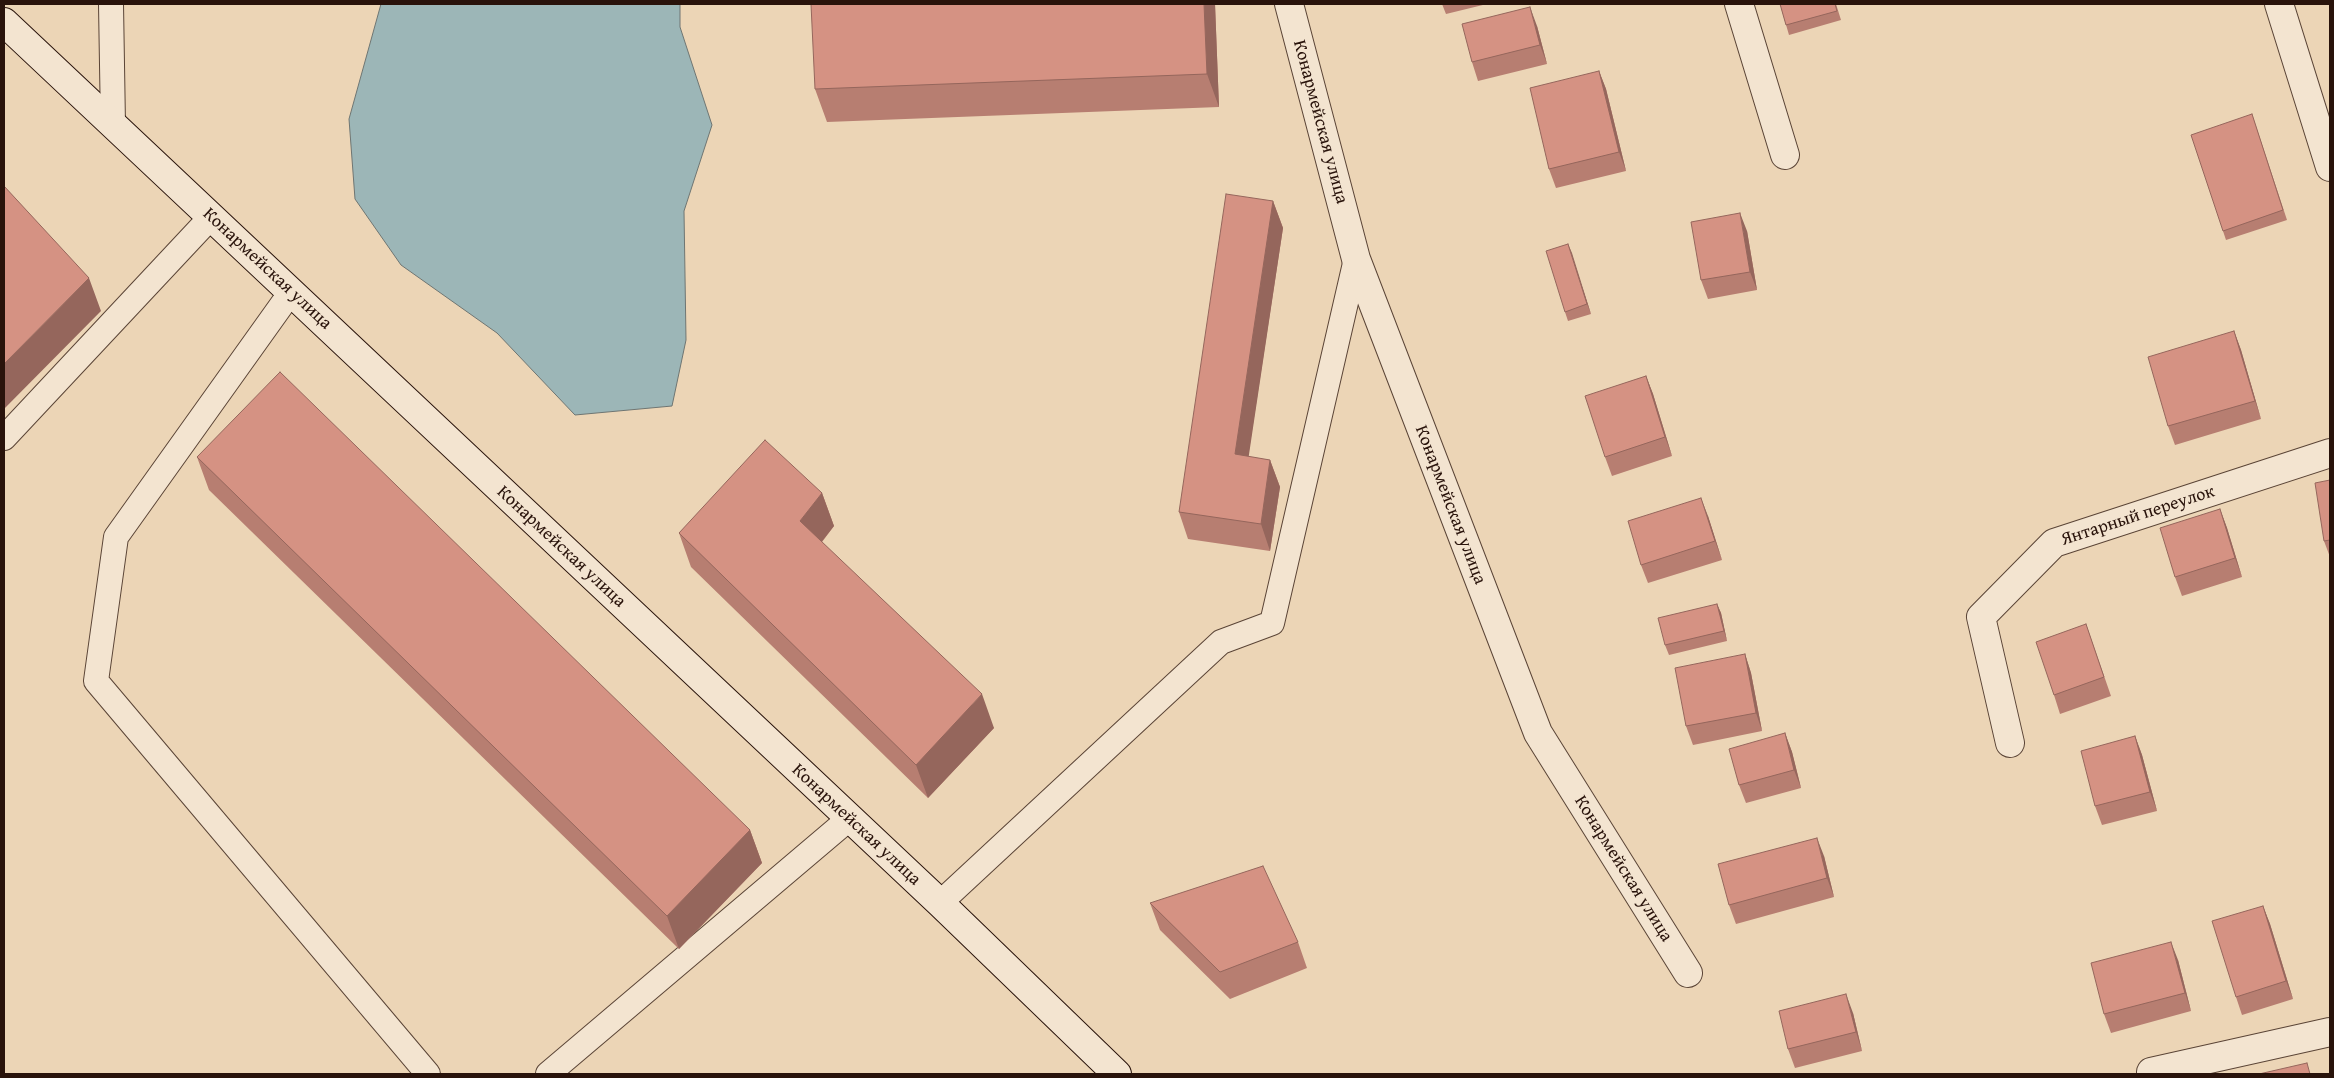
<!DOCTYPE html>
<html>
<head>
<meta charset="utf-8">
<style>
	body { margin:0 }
	#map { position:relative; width:2334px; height:1078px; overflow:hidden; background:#ecd5b6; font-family:"Gentium Book Plus",serif }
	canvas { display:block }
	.frame { position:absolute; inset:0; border:5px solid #29130b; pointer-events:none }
</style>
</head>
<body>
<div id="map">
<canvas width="2334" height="1078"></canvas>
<div class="frame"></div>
</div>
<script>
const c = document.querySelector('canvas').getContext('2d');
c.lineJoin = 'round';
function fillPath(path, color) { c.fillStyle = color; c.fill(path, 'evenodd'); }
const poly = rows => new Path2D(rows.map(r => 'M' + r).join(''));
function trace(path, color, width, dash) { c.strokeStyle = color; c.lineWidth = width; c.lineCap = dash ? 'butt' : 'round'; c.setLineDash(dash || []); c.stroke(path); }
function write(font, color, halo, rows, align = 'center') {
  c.font = font + ' "Gentium Book Plus",serif'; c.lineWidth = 4; c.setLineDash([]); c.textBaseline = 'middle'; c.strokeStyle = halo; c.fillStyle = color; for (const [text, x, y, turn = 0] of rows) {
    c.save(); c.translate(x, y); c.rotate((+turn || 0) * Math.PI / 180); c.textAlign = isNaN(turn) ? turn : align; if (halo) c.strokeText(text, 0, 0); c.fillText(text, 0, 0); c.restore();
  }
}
const water = poly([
	[381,4,680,4,680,27,712,125,684,211,686,340,672,406,575,415,497,333,401,265,355,199,349,119,381,4]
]);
fillPath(water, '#9cb6b7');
trace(water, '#6e7572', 1);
const service = poly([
	[111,4,113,125],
	[291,292,116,537,96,681,428,1074],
	[4,438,211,217],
	[940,903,1221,642,1272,623,1356,259],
	[548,1074,850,818]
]);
const minor = poly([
	[1289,4,1356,259,1538,733,1688,973],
	[1739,4,1785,155],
	[2279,4,2330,167],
	[2010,743,1981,617,2054,543,2330,453],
	[2151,1072,2330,1032]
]);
const secondary = poly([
	[4,22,940,903,1117,1074]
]);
trace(service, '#5a4436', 26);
trace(minor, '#5a4436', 30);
trace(secondary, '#29130b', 30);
trace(service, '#f3e4d0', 24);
trace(minor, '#f3e4d0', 28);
trace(secondary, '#f3e4d0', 28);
fillPath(poly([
	[1215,4,1219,107,827,122,815,89],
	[1442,4,1487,4,1446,14],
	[1780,4,1836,4,1841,20,1789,35],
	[1537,26,1547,64,1478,81,1472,62],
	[1599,71,1606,89,1626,171,1556,188,1549,169],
	[2252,114,2287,220,2226,240,2223,231],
	[1273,201,1283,228,1248,457,1270,460,1280,487,1270,551,1188,539,1179,512],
	[1747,231,1757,290,1708,299,1701,280],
	[1568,244,1591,314,1568,321,1565,312],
	[2234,331,2241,350,2261,419,2175,445,2168,426],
	[1646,376,1653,394,1672,456,1612,476,1605,457],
	[197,457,750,830,762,863,679,949,209,490],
	[2330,480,2330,557,2324,541],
	[822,493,834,526,822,542,994,728,928,798,691,567,679,533],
	[2220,509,2227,528,2242,577,2182,596,2175,577],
	[1708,516,1722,560,1648,583,1641,565],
	[1717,604,1721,613,1727,641,1669,655,1665,645],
	[2086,624,2111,696,2060,714,2054,695],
	[1745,654,1751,673,1762,731,1693,745,1686,726],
	[1785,733,1792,752,1801,788,1746,803,1739,785],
	[2135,736,2142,755,2157,811,2102,825,2095,806],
	[1824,856,1834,897,1736,924,1729,905],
	[1150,903,1298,942,1307,968,1230,999,1160,930],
	[2263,906,2270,924,2293,999,2242,1015,2236,997],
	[2178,960,2191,1011,2111,1033,2104,1014],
	[1853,1013,1862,1051,1795,1068,1788,1049]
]), '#b77e71');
fillPath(poly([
	[1204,4,1215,4,1219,107,1207,74],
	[1530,7,1537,26,1547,64,1540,45],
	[1599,71,1606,89,1626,171,1619,152],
	[1273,201,1283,228,1245,481,1235,454],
	[1740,213,1747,231,1757,290,1750,272],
	[1568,244,1572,253,1591,314,1587,304],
	[89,278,101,311,4,409,4,364],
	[2234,331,2241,350,2261,419,2255,401],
	[1646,376,1653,394,1672,456,1665,437],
	[1270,460,1280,487,1270,551,1261,524],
	[822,493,834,526,812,554,800,521],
	[1701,498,1708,516,1722,560,1715,541],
	[2220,509,2227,528,2242,577,2235,558],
	[1717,604,1721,613,1727,641,1724,631],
	[1745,654,1751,673,1762,731,1756,713],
	[982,694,994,728,928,798,916,765],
	[1785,733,1792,752,1801,788,1794,770],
	[2135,736,2142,755,2157,811,2150,792],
	[750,830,762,863,679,949,667,916],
	[1817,838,1824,856,1834,897,1827,878],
	[2263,906,2270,924,2293,999,2286,981],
	[2171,942,2178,960,2191,1011,2185,993],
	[1846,994,1853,1013,1862,1051,1856,1032]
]), '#95665c');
const building = poly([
	[811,4,1204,4,1207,74,815,89,811,4],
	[1780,4,1835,4,1837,11,1786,25,1780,4],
	[1530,7,1540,45,1472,62,1462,24,1530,7],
	[1599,71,1619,152,1549,169,1530,88,1599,71],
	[2252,114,2283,210,2223,231,2191,135,2252,114],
	[4,186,89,278,4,364,4,186],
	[1226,194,1273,201,1235,454,1270,460,1261,524,1179,512,1226,194],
	[1740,213,1750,272,1701,280,1691,222,1740,213],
	[1568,244,1587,304,1565,312,1546,251,1568,244],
	[2234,331,2255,401,2168,426,2148,357,2234,331],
	[280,372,750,830,667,916,197,457,280,372],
	[1646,376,1665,437,1605,457,1585,396,1646,376],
	[765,440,822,493,800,521,982,694,916,765,679,533,765,440],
	[2330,480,2330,540,2324,541,2315,483,2330,480],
	[1701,498,1715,541,1641,565,1628,521,1701,498],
	[2220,509,2235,558,2175,577,2160,528,2220,509],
	[1717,604,1724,631,1665,645,1658,618,1717,604],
	[2086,624,2104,677,2054,695,2036,642,2086,624],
	[1745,654,1756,713,1686,726,1675,668,1745,654],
	[1785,733,1794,770,1739,785,1729,749,1785,733],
	[2135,736,2150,792,2095,806,2081,751,2135,736],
	[1817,838,1827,878,1729,905,1718,864,1817,838],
	[1263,866,1298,942,1220,972,1150,903,1263,866],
	[2263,906,2286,981,2236,997,2212,921,2263,906],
	[2171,942,2185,993,2104,1014,2091,963,2171,942],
	[1846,994,1856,1032,1788,1049,1779,1011,1846,994],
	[2307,1063,2310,1074,2259,1074,2307,1063]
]);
fillPath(building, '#d59283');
trace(building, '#95665c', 1);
write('18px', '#29130b', '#f3e4d0', [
	["Конармейская улица",1320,122,75],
	["Конармейская улица",267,269,43],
	["Конармейская улица",1450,505,69],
	["Янтарный переулок",2138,516,-18],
	["Конармейская улица",561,547,43],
	["Конармейская улица",856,825,43],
	["Конармейская улица",1623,869,58]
]);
</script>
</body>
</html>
